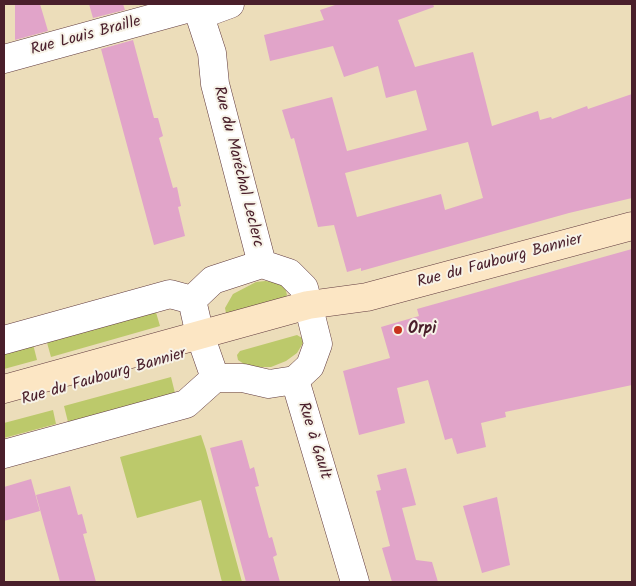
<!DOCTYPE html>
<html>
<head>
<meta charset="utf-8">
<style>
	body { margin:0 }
	#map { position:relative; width:636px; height:586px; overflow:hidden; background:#ecddba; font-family:Kalam,sans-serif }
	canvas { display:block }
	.frame { position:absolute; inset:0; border:5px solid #4a1f2b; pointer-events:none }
</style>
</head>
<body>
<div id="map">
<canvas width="636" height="586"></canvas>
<div class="frame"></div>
</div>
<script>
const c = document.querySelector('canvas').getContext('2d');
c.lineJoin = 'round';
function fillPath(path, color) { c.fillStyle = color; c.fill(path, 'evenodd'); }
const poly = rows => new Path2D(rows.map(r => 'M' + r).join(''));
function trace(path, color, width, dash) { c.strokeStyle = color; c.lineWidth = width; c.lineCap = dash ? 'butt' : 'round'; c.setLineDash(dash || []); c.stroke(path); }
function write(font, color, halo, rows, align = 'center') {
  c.font = font + ' Kalam,sans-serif'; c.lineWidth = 4; c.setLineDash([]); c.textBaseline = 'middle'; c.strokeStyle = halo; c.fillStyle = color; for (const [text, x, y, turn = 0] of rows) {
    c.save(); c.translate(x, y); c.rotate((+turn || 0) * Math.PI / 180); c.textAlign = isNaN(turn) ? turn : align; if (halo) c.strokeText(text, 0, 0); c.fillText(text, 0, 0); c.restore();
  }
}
fillPath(poly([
	[265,281,276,282,285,287,287,295,285,299,231,314,226,313,225,308,233,294,256,282],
	[155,309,160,326,51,357,46,339],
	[297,335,302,338,303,343,297,353,286,361,271,367,258,367,244,364,238,360,237,355,240,351],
	[33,344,37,360,4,369,4,352],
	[171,377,175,393,68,422,64,406],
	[53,410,56,424,4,438,4,423],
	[201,435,206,450,242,582,222,582,201,500,137,518,120,457]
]), '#bcc96b');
fillPath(poly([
	[15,4,40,4,48,31,15,40],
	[89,4,123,4,125,10,93,18],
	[338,4,433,4,434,7,398,20,415,67,473,52,492,126,538,111,540,120,551,117,552,119,587,106,588,109,632,94,632,198,569,213,361,271,361,268,347,272,334,225,318,227,294,138,291,139,282,110,332,97,347,151,427,130,416,90,386,98,378,66,344,77,333,46,270,61,264,35,324,20,320,10],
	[468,142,483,198,445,210,441,194,357,217,345,173],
	[133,40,154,118,158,118,163,136,159,138,173,188,177,187,181,206,178,207,185,236,154,245,101,49],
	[632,249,632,385,505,412,506,417,481,423,486,447,457,454,452,438,445,440,428,380,397,388,405,423,359,435,343,371,390,358,381,327,419,316,417,309],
	[242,440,250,469,254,467,259,486,255,487,269,538,272,537,277,555,273,557,280,582,246,582,210,448],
	[406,468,416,505,402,508,416,560,432,562,438,582,392,582,382,548,390,546,376,491,381,490,377,475],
	[31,479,40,511,4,521,4,487],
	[70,486,78,515,82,514,87,533,83,534,96,582,60,582,36,495],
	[497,497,510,565,482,573,463,506]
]), '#e1a4c9');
const minor = poly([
	[196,4,212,53,215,84,262,264],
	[200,15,230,4],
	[4,59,197,6],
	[262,264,289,273,304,288,318,344,310,366,295,380],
	[192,300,200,335,215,378],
	[4,340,170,294,192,300,213,280,262,264],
	[295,380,355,582],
	[4,454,186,404,215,378,243,378,269,384,295,380]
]);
const secondary = poly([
	[4,389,308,305,367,297,632,226]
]);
trace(minor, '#623c40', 29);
trace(secondary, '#623c40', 29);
trace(minor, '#fff', 28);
trace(secondary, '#fce6c4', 28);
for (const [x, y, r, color] of [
	[398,330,5,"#c8321e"]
]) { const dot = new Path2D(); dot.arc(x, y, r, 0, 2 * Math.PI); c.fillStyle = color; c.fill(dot); trace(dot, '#f7f3e8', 2); }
write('16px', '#4a1f2b', '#f7f3e8', [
	["Rue Louis Braille",86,37,-15],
	["Rue du Maréchal Leclerc",237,167,76],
	["Rue du Faubourg Bannier",500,262,-15],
	["Rue du Faubourg Bannier",104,378,-16],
	["Rue à Gault",313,441,73]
]);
write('bold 16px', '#4a1f2b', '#f7f3e8', [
	["Orpi",408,330]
], 'left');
</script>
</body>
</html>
